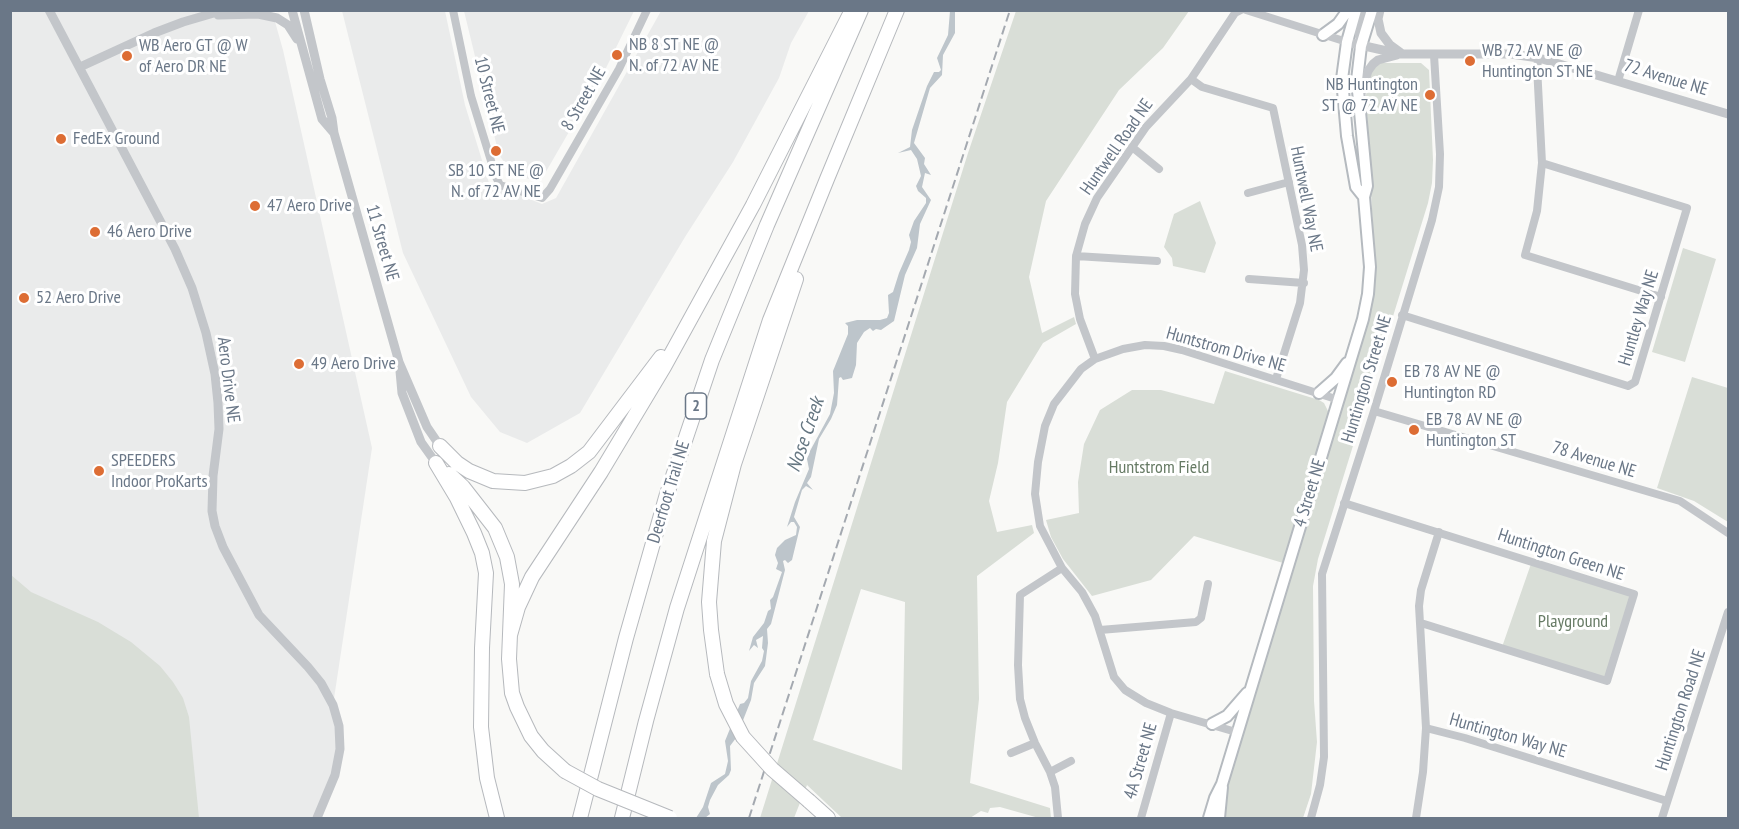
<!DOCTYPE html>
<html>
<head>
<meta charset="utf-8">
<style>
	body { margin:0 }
	#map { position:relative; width:1739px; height:829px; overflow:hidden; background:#f9f9f7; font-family:"PT Sans Narrow",sans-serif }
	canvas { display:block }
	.frame { position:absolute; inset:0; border:12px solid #6a7787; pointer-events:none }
</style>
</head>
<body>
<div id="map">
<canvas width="1739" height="829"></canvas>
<div class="frame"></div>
</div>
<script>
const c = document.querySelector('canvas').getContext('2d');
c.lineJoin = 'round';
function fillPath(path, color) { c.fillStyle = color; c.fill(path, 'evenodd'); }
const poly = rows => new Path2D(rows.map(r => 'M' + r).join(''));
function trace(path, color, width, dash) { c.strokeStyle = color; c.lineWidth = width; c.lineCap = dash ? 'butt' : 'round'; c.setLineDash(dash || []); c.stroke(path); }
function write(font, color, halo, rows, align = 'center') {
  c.font = font + ' "PT Sans Narrow",sans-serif'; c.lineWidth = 6; c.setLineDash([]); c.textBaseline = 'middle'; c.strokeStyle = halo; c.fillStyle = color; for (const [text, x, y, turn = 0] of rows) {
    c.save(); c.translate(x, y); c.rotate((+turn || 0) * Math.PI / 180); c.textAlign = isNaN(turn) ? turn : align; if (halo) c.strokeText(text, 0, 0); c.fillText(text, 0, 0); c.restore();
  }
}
fillPath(poly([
	[10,11,272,11,283,50,372,448,333,705,339,726,335,775,316,818,11,818],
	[342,11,445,11,465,105,489,183,542,204,556,198,661,11,809,11,791,43,779,78,733,162,685,237,580,413,527,443,500,432,471,397,403,253],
	[464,11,634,11,606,68,544,175,529,179,513,174,499,155]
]), '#eaebeb');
fillPath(poly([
	[1016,11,1189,11,1163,48,1119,90,1046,201,1029,277,1042,333,1074,317,1076,324,1043,343,1007,402,998,463,989,501,997,532,1032,525,1034,533,977,576,979,699,970,783,1050,808,1051,818,1039,818,1000,807,990,808,988,813,981,811,970,818,842,818,807,785,794,818,760,818,968,153],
	[861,589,905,602,902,770,813,740],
	[1381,63,1421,63,1429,70,1433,160,1432,183,1428,203,1318,559,1313,586,1314,701,1317,742,1311,794,1303,818,1225,818,1228,786,1240,742,1371,312,1375,283,1375,269,1366,95,1370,75,1376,66],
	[1200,201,1216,243,1205,273,1173,266,1172,258,1164,247,1174,214],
	[1683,248,1716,259,1685,362,1652,352],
	[1225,371,1319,400,1324,403,1329,413,1283,563,1194,536,1151,580,1092,596,1063,559,1051,537,1046,520,1079,513,1078,482,1084,444,1100,410,1132,390,1161,390,1214,404],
	[1692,377,1728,388,1728,522,1694,501,1657,488],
	[1532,561,1634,594,1607,681,1502,647],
	[11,575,31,592,98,622,131,642,160,666,173,682,183,698,189,717,199,818,11,818]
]), '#d9ded7');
fillPath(poly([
	[950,11,955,11,955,33,943,55,942,75,930,88,914,143,925,158,924,164,931,175,925,173,922,187,931,200,920,224,917,248,905,275,894,321,881,330,876,329,873,331,870,328,864,332,857,343,856,365,852,378,843,380,841,377,839,378,837,405,831,419,819,439,811,477,807,483,813,490,806,486,802,490,794,517,800,527,792,560,788,563,785,560,783,561,785,570,771,624,767,629,768,643,765,666,754,683,751,700,736,738,730,746,731,770,729,775,718,785,710,800,708,807,710,814,705,818,696,818,703,807,711,783,725,774,728,761,725,741,740,704,744,703,748,698,751,681,762,661,764,651,762,648,763,636,756,640,758,648,754,645,749,651,753,637,764,623,768,611,771,609,770,600,773,597,782,572,776,569,778,563,775,555,777,548,785,540,796,535,797,527,794,522,791,522,787,527,795,502,809,469,807,459,810,451,830,414,834,393,833,371,848,334,848,326,845,323,857,320,880,320,887,318,889,313,888,295,893,292,899,273,909,250,911,242,909,235,914,221,926,203,926,198,918,191,916,186,921,176,917,159,911,150,898,153,910,147,912,130,927,86,934,72,939,72,941,70,937,58,948,35]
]), '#bdc5cb');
const secondary = poly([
	[1356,10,1347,42,1342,79,1347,136,1356,187,1364,197],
	[1323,35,1338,24,1348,10],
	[1319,393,1336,378,1347,363],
	[1212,724,1227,716,1247,693],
	[1209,818,1215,798,1222,784,1363,319,1368,294,1370,267,1364,197,1367,186,1357,80,1361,46,1372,10],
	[1219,818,1222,787]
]);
const motorway = poly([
	[440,446,457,463,469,471,493,481,525,483,553,476,571,466,589,452,661,357],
	[436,463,457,498,474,533,482,553,486,573,482,648,481,727,487,778,497,818],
	[449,474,463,487,495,528,507,557,512,584,509,659,512,693,517,707,531,736,543,751,565,771],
	[510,635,518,607,532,577,601,472,664,367,753,205,852,10],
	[717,674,711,630,709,602,714,541,734,464,796,279],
	[809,801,828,818],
	[580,818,626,638,667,494,712,360,767,225,861,10],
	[622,818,646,721,677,608,770,320,827,179,897,10]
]);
trace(secondary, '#b5babf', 14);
trace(motorway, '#b6b9bd', 16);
trace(poly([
	[453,10,471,96,496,177,500,185,542,198,550,189,619,69,647,10],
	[1246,10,1347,42],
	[1539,58,1537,66,1542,163,1537,211,1525,255,1661,297],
	[1191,79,1202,87,1273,108,1302,245,1304,270,1300,303,1276,379],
	[1618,81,1639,10],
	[1132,147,1159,169],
	[1248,193,1289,182],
	[1076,256,1157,261],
	[1249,279,1304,283],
	[1402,315,1628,386,1635,382,1687,208,1542,163],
	[1095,359,1080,319,1075,294,1076,256,1085,224,1097,198,1146,127,1191,79,1235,13,1241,10],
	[1374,411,1680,501,1728,533],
	[1344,503,1634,594,1607,681,1421,623],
	[1439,532,1421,590,1419,606,1426,728,1465,738,1667,801],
	[1100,630,1196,622,1201,618,1208,584],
	[1236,732,1171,713,1146,703,1125,690,1114,677,1095,616,1082,592,1062,568,1040,526,1035,494,1038,462,1045,426,1054,404,1081,369,1095,359,1123,349,1145,345,1164,346,1182,350,1339,400],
	[1011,753,1035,743],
	[1050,772,1071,761],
	[1058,818,1055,787,1050,772,1035,743,1025,718,1020,699,1018,665,1020,595,1062,568],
	[1141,818,1171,713],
	[1311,818,1320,785,1324,757,1322,574,1374,411,1432,220,1439,187,1440,154,1434,55],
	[1416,818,1423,772,1426,728],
	[1662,818,1728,612]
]), '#c3c6ca', 8);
trace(poly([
	[49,10,175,249,192,288,206,333,215,374,218,403,219,429,213,476,212,511,215,526,223,547,259,615,308,667,321,683,333,705,339,726,340,749,335,775,317,818],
	[292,10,322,119,334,133],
	[304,10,320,79,332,118,334,133,399,362,427,427,440,446],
	[1380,10,1378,19,1381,33,1390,45,1401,53],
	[218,15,258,14,277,18,288,25,297,39],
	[1347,42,1400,54,1511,54,1539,58,1728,114],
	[1361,44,1358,26,1363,10],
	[80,67,154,33,183,22,224,10],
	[1360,96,1368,71,1373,64,1378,60,1397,55],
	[400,371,402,393,421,442,436,463]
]), '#c3c6ca', 9);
trace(secondary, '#fff', 10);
trace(motorway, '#fff', 14);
trace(poly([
	[749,818,1010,10]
]), '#a4a9b0', 2, [9, 4.5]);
const motorwayBridge = poly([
	[717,674,726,704,743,737,772,769,809,801],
	[565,771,598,789,670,818]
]);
trace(motorwayBridge, '#b6b9bd', 16, []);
trace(motorwayBridge, '#fff', 14);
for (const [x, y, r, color] of [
	[617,55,6,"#dd6d34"],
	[127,56,6,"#dd6d34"],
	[1470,61,6,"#dd6d34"],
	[1430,95,6,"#dd6d34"],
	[61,139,6,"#dd6d34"],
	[496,151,6,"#dd6d34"],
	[255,206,6,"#dd6d34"],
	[95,232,6,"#dd6d34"],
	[24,298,6,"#dd6d34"],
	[299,364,6,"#dd6d34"],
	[1392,382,6,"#dd6d34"],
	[1414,430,6,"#dd6d34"],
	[99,471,6,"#dd6d34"]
]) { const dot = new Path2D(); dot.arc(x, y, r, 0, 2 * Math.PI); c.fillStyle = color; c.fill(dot); trace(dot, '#fff', 2); }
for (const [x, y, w] of [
	[696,406,21]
]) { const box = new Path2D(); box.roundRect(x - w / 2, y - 13, w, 26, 4.5); c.fillStyle = '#fff'; c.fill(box); trace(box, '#6a7787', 1.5); }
write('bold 16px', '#6a7787', null, [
	["2",696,406]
]);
write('18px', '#6a7787', '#fff', [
	["NB 8 ST NE @",629,45],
	["N. of 72 AV NE",629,66],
	["WB Aero GT @ W",139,46],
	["of Aero DR NE",139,67],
	["WB 72 AV NE @",1482,51],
	["Huntington ST NE",1482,72],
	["NB Huntington",1418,85,"right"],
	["ST @ 72 AV NE",1418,106,"right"],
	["FedEx Ground",73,139],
	["SB 10 ST NE @",496,171,"center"],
	["N. of 72 AV NE",496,192,"center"],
	["47 Aero Drive",267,206],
	["46 Aero Drive",107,232],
	["52 Aero Drive",36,298],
	["49 Aero Drive",311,364],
	["EB 78 AV NE @",1404,372],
	["Huntington RD",1404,393],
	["EB 78 AV NE @",1426,420],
	["Huntington ST",1426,441],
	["SPEEDERS",111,461],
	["Indoor ProKarts",111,482]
], 'left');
write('18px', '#6a7787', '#fff', [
	["72 Avenue NE",1666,78,17],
	["10 Street NE",489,95,76],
	["8 Street NE",584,99,-60],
	["Huntwell Road NE",1117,147,-55],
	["Huntwell Way NE",1306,199,79],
	["11 Street NE",382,243,74],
	["Huntley Way NE",1639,318,-73],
	["Huntstrom Drive NE",1226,350,16],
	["Huntington Street NE",1367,379,-73],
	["Aero Drive NE",228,380,83],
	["78 Avenue NE",1594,460,17],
	["Deerfoot Trail NE",669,492,-73],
	["4 Street NE",1310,493,-73],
	["Huntington Green NE",1561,555,18],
	["Huntington Road NE",1681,710,-72],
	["Huntington Way NE",1508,736,16],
	["4A Street NE",1141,761,-74]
]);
write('18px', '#667a64', '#fff', [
	["Huntstrom Field",1159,468],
	["Playground",1573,622]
]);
write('italic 20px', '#667782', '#fff', [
	["Nose Creek",806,435,-71]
]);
</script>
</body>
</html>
